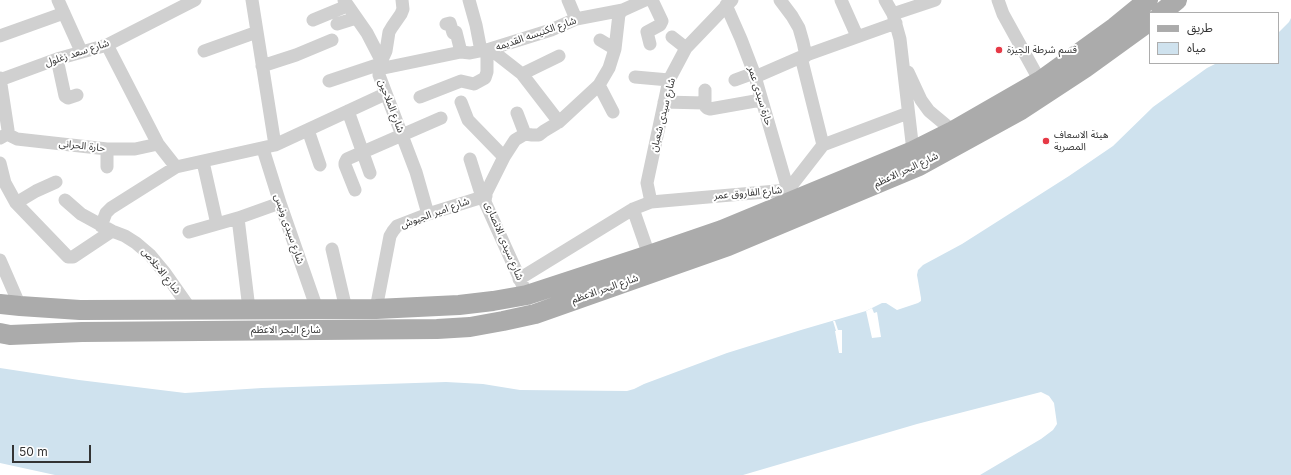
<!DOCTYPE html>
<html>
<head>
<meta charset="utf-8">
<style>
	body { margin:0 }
	#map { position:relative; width:1291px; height:475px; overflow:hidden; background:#fff; font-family:Inter,"Noto Sans Arabic",sans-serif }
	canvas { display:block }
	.legend { position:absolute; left:1149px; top:12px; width:130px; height:52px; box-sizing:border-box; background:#fff; border:1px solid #adadad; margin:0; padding:5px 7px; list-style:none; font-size:12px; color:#333 }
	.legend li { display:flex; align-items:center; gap:8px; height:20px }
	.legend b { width:20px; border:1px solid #adadad }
	.scale { position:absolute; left:12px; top:445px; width:79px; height:18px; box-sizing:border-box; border:2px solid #333; border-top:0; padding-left:5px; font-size:12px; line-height:14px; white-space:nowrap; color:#333; -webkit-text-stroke:3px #fff; paint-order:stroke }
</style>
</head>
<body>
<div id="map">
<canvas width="1291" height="475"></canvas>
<ul class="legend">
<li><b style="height:5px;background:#ababab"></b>طريق</li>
<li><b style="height:11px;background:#cfe2ee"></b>مياه</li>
</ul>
<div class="scale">50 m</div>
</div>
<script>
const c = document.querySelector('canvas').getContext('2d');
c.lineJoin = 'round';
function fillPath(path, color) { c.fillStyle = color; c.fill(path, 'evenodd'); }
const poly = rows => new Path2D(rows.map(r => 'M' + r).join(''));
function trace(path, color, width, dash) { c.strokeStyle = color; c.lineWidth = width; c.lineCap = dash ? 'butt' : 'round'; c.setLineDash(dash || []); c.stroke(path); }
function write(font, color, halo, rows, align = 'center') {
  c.font = font + ' Inter,"Noto Sans Arabic",sans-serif'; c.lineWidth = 4; c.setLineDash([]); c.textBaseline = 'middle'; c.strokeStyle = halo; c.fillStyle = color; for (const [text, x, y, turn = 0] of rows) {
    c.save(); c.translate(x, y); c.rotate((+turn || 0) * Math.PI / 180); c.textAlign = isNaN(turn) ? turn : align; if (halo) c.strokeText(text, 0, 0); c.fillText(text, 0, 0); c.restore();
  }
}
fillPath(poly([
	[1291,18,1291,475,980,475,1041,439,1053,430,1057,424,1054,403,1049,396,1041,392,917,424,743,475,55,475,0,463,0,368,79,380,185,393,262,388,446,382,483,384,520,390,627,391,634,389,644,384,727,353,801,330,866,311,882,303,886,303,897,310,918,303,921,301,921,298,917,275,918,270,923,265,962,244,1069,176,1113,146,1153,107,1207,68,1217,63,1278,63,1278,33,1289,22]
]), '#cfe2ee');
fillPath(poly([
	[872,308,874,313,877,312,881,337,872,338,866,311],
	[833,321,835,321,838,330,842,330,842,353,839,353,835,331,836,331]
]), '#fff');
trace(poly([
	[58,0,81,51],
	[252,0,275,145],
	[344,0,367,33,381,60],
	[402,0,403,9,401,14,392,27,389,32,386,51,380,64,379,75,416,172,428,214],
	[469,0,476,25,481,51],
	[568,0,576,19],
	[780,0,792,16,799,28,803,42,806,56],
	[841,0,857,36],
	[885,0,893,14,900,39,913,151],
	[998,0,1003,14,1040,81],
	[726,5,741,39,754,73,788,190],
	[893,14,935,0],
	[313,20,347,6],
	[337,24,356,18],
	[446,24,450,23,453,33,456,32,461,52],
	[0,36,64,13],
	[672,37,686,48],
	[600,40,615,49],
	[650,44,647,32,660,25,662,21,652,0],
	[107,45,158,144,176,167],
	[490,49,522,74,559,122],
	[204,51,257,32],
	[801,57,823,145],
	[57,59,65,96,68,98,77,95],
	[262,66,296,55,332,40],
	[379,69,461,52,470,53,490,49,551,30,576,19,623,10],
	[908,72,921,100,929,111,953,131],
	[522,74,559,56],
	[635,77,669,80],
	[755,77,801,57,896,23],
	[0,78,8,130,7,134,0,138],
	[0,80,57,59,107,45,195,0],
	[735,80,754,73],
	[329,81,380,64],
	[599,85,613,112],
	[705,90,705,106,707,108,710,109,761,100],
	[420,97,461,81,474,84,485,78,487,72,487,50],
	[461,102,468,120,504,157],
	[664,102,704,103],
	[348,111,370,173],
	[517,113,525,134],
	[308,130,320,165],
	[7,134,17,139,107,149,135,149,158,144],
	[263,149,280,203,317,309],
	[470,159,482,197],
	[203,162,217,224],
	[0,163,5,183,16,203,68,257,73,257,112,231],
	[107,167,107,149],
	[355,190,345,165,345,163,347,159,441,118],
	[65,200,81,214,112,231,125,236,136,243,150,255,165,273,191,310],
	[651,202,647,183,669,80,686,48,732,0],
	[16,203,36,191,56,182],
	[633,209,649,255],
	[238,218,249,309],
	[101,226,106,213,111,208,176,167,275,145,385,94],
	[189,232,238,218,280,203],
	[332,249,346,309],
	[0,260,20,306],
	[519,279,633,209,651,202,788,190,823,145,908,113],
	[523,286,485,202,486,193,504,157,515,140,525,134,532,135,539,135,544,131,559,122,599,85,609,68,615,49,619,14,623,10,645,0],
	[376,309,390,236,393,231,397,226,428,214,486,196]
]), '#d0d0d0', 13);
trace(poly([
	[1161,13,1177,0],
	[0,304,20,306,80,310,376,309,459,305,493,301,527,295,649,255,722,230,913,151,953,131,1040,81,1115,27,1148,0],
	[0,333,10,335,82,332,437,329,470,327,503,321,535,314,728,246,919,166,1021,110,1085,68,1150,21]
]), '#ababab', 20);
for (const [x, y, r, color] of [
	[999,50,4,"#e63946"],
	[1046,141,4,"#e63946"]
]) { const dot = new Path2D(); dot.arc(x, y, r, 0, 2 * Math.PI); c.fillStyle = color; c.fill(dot); trace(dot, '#fff', 1.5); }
write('10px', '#333', '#fff', [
	["شارع الكنيسه القديمه",536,34,-19],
	["شارع سعد زغلول",77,53,-18],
	["حارة سيدى عمر",760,96,73],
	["شارع الملاحين",391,106,69],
	["شارع سيدى شعبان",663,115,-76],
	["حارة الحرانى",82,146,6],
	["شارع البحر الاعظم",906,170,-25],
	["شارع الفاروق عمر",748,193,-5],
	["شارع امير الجيوش",435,213,-20],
	["شارع سيدى ونيس",289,229,71],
	["شارع سيدى الانصارى",504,241,67],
	["شارع الاخلاص",161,271,51],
	["شارع البحر الاعظم",605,289,-19],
	["شارع البحر الاعظم",286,330]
]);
write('10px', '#333', '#fff', [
	["قسم شرطة الجيزة",1007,50],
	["هيئة الاسعاف",1054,135],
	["المصرية",1054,147]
], 'left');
</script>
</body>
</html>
